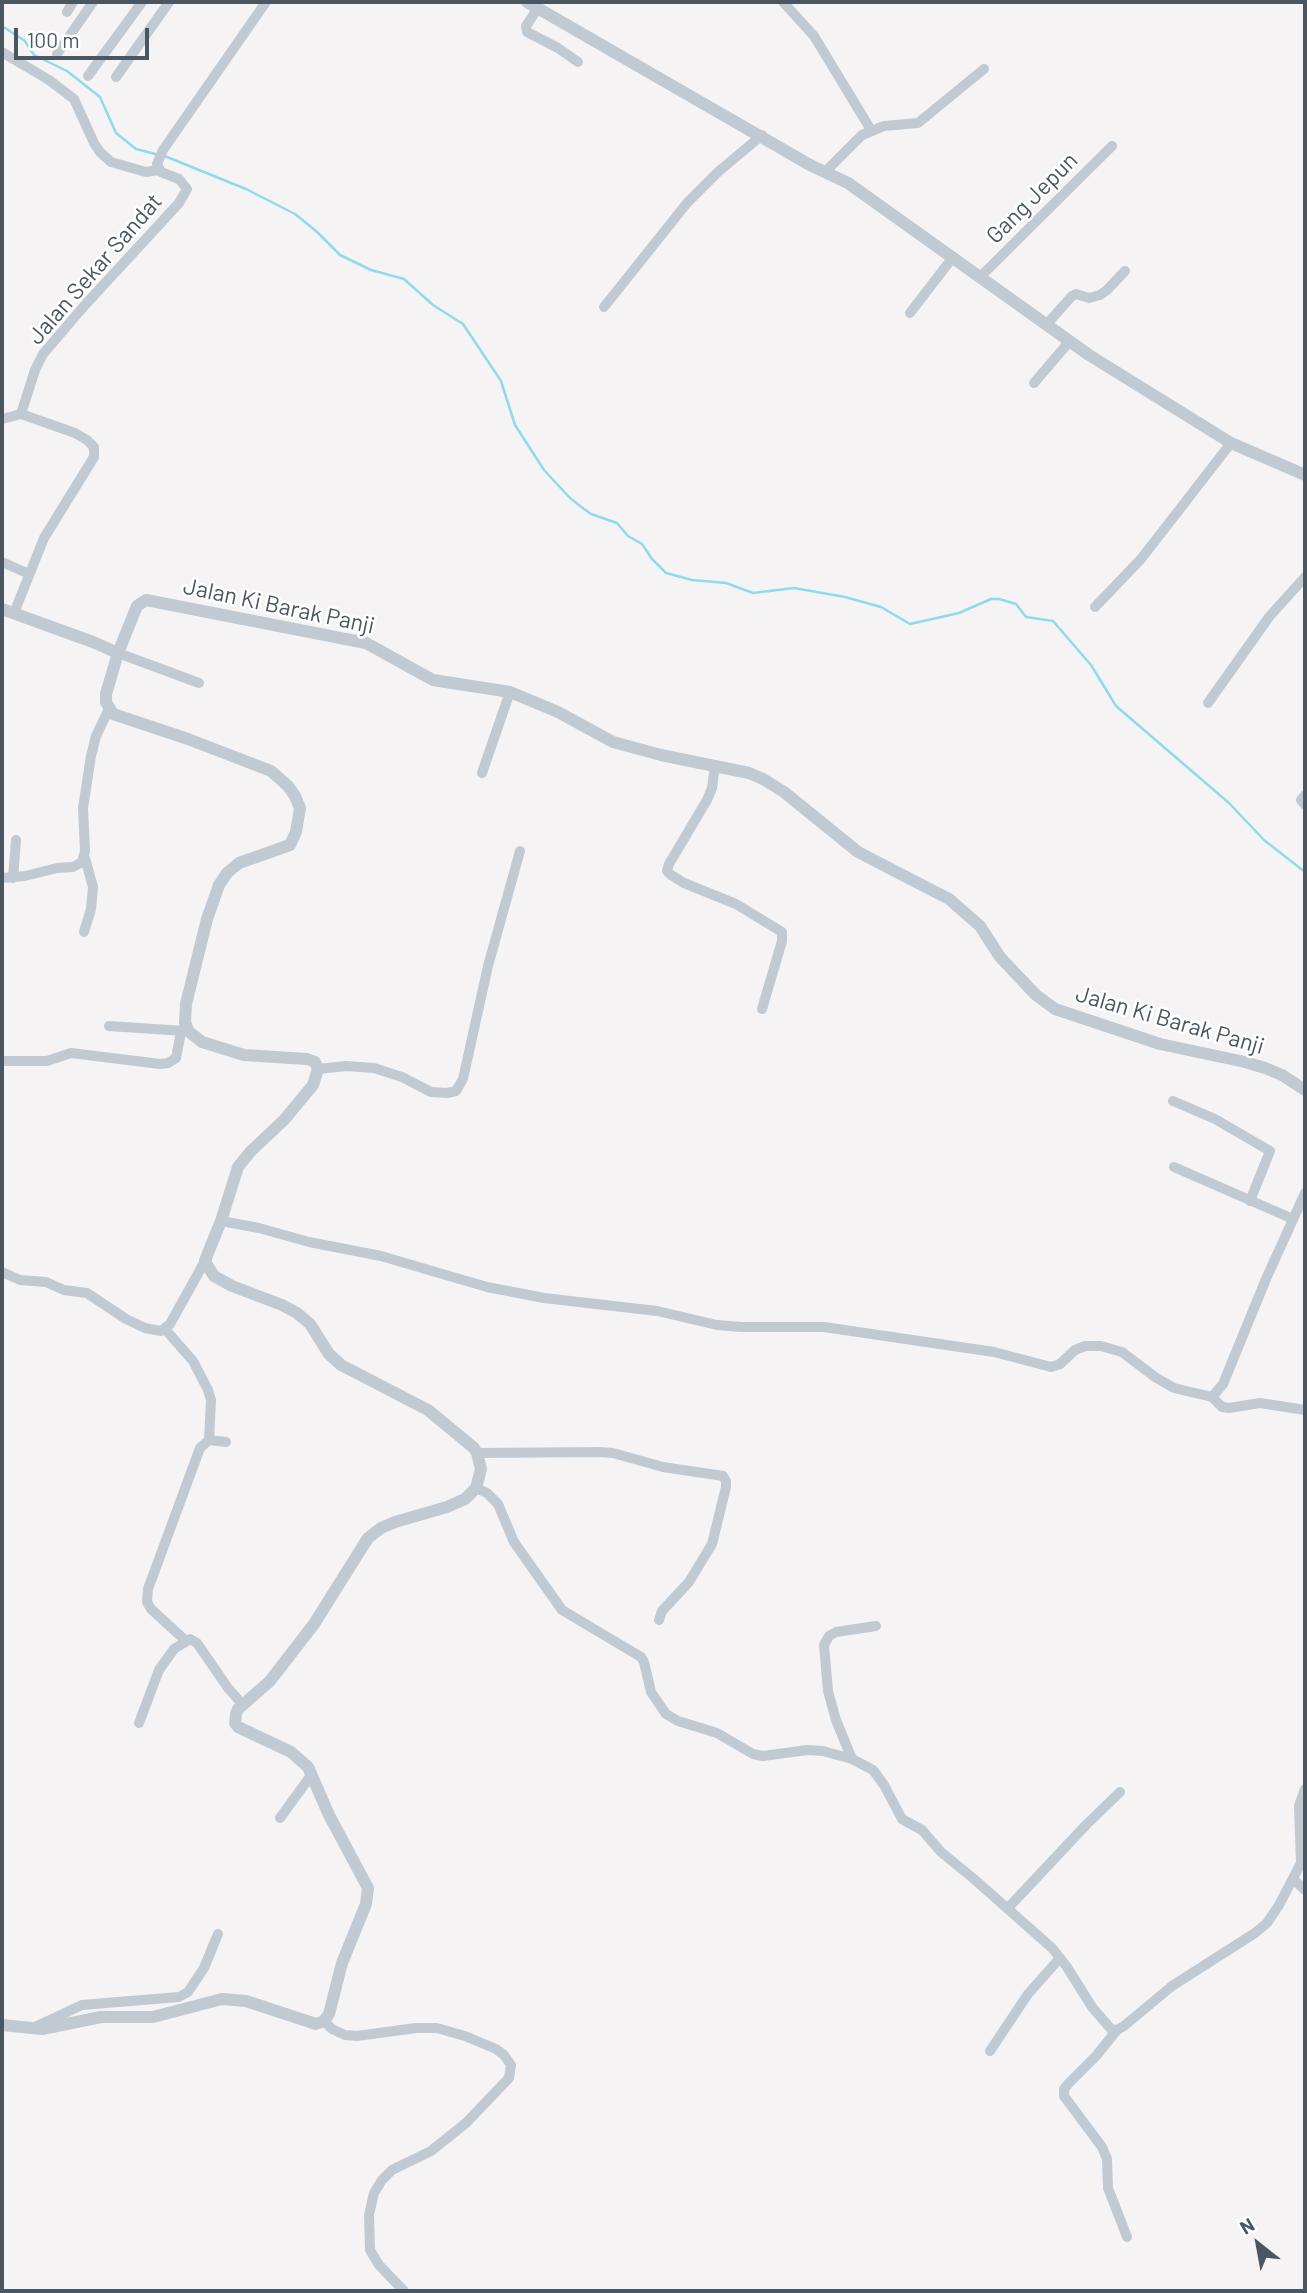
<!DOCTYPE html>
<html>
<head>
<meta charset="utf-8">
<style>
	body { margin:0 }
	#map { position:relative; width:1307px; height:2293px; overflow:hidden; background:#f5f3f3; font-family:Barlow,sans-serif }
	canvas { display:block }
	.frame { position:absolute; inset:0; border:4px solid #4a5661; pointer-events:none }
	.north { position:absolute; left:1223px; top:2209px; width:70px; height:70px; -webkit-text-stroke:5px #fff; paint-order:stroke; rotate:329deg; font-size:19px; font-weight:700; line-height:28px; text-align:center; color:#4a5661 }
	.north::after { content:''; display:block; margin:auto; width:24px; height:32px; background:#4a5661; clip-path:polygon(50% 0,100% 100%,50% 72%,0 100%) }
	.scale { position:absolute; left:14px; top:28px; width:135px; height:32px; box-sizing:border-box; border:4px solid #4a5661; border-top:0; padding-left:9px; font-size:21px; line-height:24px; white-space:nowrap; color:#4a5661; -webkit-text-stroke:5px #fff; paint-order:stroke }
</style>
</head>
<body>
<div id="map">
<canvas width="1307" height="2293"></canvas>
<div class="frame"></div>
<div class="north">N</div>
<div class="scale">100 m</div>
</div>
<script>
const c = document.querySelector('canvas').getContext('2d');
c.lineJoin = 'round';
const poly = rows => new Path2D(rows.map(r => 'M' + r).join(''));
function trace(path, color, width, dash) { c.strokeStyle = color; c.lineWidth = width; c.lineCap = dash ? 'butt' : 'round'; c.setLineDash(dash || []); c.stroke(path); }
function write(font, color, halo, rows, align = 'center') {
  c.font = font + ' Barlow,sans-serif'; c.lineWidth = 5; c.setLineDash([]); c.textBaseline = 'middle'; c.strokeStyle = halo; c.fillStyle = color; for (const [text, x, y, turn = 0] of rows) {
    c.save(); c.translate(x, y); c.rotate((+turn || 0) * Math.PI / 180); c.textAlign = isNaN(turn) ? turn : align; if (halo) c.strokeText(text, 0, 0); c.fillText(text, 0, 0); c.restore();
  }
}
trace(poly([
	[2,26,25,41,34,55,67,71,100,97,116,133,136,149,167,157,246,189,295,214,316,231,340,255,371,270,404,279,433,305,463,324,501,381,515,425,544,470,570,498,584,509,591,514,617,523,628,536,642,544,652,559,666,573,692,580,726,583,753,593,794,588,845,597,881,607,910,624,959,613,991,599,999,599,1016,604,1026,617,1053,621,1091,665,1116,706,1229,803,1264,840,1305,872]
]), '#90daee', 2.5);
trace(poly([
	[783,2,814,36,871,130],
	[538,8,526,26,527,32,558,48,578,62],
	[67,12,73,2],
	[2,52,49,80,74,99,94,143,100,152,111,162,146,172,158,170],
	[57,54,93,2],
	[88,76,142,2],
	[116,77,169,2],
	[825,172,862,135,884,126,918,123,984,69],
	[980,277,1112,146],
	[604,307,687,203,718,172,762,135],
	[910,313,953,257],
	[1046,325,1072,296,1076,294,1089,298,1100,295,1107,290,1125,271],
	[1034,383,1069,342],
	[2,419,21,414],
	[2,562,29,574],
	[1095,607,1141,559,1231,443],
	[14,613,44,538,94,457,94,447,87,440,75,433,21,414,35,370,43,354,85,305,179,203,187,189,179,179,161,172,157,164,163,150,266,2],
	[118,653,199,683],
	[1208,703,1269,617,1305,577],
	[715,765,712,788,707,800,669,864,667,871,671,875,684,883,736,904,782,932,782,941,762,1009],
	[482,773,510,692],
	[1305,795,1301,800,1305,805],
	[2,878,25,876,57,868,73,867,82,862,85,851,83,808,91,756,96,736,109,709],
	[13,878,16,840],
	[84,932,91,909,93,887,85,858],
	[109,1026,185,1031],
	[2,1061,47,1061,71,1053,160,1064,168,1063,176,1058,181,1032],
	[318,1069,346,1066,374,1068,402,1077,431,1092,447,1093,456,1091,463,1079,488,966,520,851],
	[1173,1101,1215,1119,1270,1151,1250,1201],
	[1174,1167,1293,1219],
	[221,1221,259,1228,309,1242,381,1256,487,1287,544,1298,657,1311,717,1325,741,1327,824,1327,994,1352,1051,1367,1060,1364,1075,1350,1085,1346,1101,1346,1122,1352,1155,1377,1174,1388,1212,1397,1223,1384,1266,1279,1305,1193],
	[2,1272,20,1280,46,1282,64,1290,87,1293,126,1319,145,1328,161,1331,170,1324,205,1261],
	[165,1329,193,1361,208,1390,211,1400,209,1440],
	[1212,1397,1222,1407,1229,1408,1260,1403,1305,1410],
	[477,1453,599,1452,613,1453,663,1467,723,1476,726,1481,726,1487,712,1544,689,1582,662,1611,659,1620],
	[476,1488,487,1493,498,1504,514,1542,562,1610,641,1657,644,1662,651,1692,666,1714,678,1721,717,1733,753,1754,763,1756,807,1750,823,1751,852,1759,873,1770,884,1785,902,1819,922,1830,941,1852,974,1879,1052,1948,1067,1967,1092,2007,1111,2029,1117,2030,1124,2026,1172,1986,1255,1933,1267,1923,1279,1905,1301,1863,1299,1806,1305,1789],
	[186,1641,151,1609,147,1602,148,1589,200,1448,209,1440,226,1442],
	[139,1723,159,1670,174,1649,190,1639,197,1643,228,1688,243,1705],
	[852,1759,836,1720,828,1691,824,1645,829,1636,836,1632,876,1626],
	[280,1818,312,1774],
	[1293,1879,1305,1890],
	[1008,1908,1086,1825,1120,1792],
	[324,2021,332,2029,345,2035,357,2036,416,2028,437,2028,465,2036,496,2049,504,2055,511,2065,509,2078,466,2123,431,2151,392,2170,382,2180,374,2193,369,2215,370,2250,379,2265,404,2291],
	[35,2027,82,2005,179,1997,188,1992,204,1968,218,1934],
	[1117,2030,1096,2056,1069,2083,1064,2089,1064,2096,1102,2147,1107,2159,1108,2188,1127,2237],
	[990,2051,1028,1994,1060,1958]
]), '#c1cad2', 10);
trace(poly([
	[527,2,810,165,848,183,1089,355,1231,443,1305,475],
	[2,609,93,642,118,653,137,606,146,600,366,643,433,680,510,692,558,712,613,742,661,755,749,773,763,779,784,792,858,852,949,899,980,926,1000,957,1015,973,1036,995,1055,1009,1160,1044,1245,1062,1265,1068,1282,1075,1305,1090],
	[2,2025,42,2029,101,2017,153,2017,222,1999,246,2001,316,2024,324,2021,329,2014,342,1963,366,1904,368,1888,329,1815,308,1767,291,1752,238,1727,235,1723,236,1714,238,1709,270,1681,314,1624,368,1538,381,1528,395,1522,447,1507,465,1499,476,1488,481,1469,477,1453,474,1448,428,1410,341,1365,329,1354,310,1324,297,1313,282,1305,232,1286,214,1276,207,1265,205,1261,208,1253,221,1221,238,1167,251,1151,284,1120,313,1085,318,1069,315,1062,307,1059,244,1055,202,1042,188,1031,185,1022,186,1004,207,919,219,885,227,873,239,863,290,845,296,832,300,808,295,796,288,786,271,771,188,739,113,714,106,702,106,694,118,653]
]), '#c1cad2', 12);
write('23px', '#4a5661', '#fff', [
	["Gang Jepun",1032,198,-45],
	["Jalan Sekar Sandat",95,269,-49],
	["Jalan Ki Barak Panji",279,606,12],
	["Jalan Ki Barak Panji",1170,1020,16]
]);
</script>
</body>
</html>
